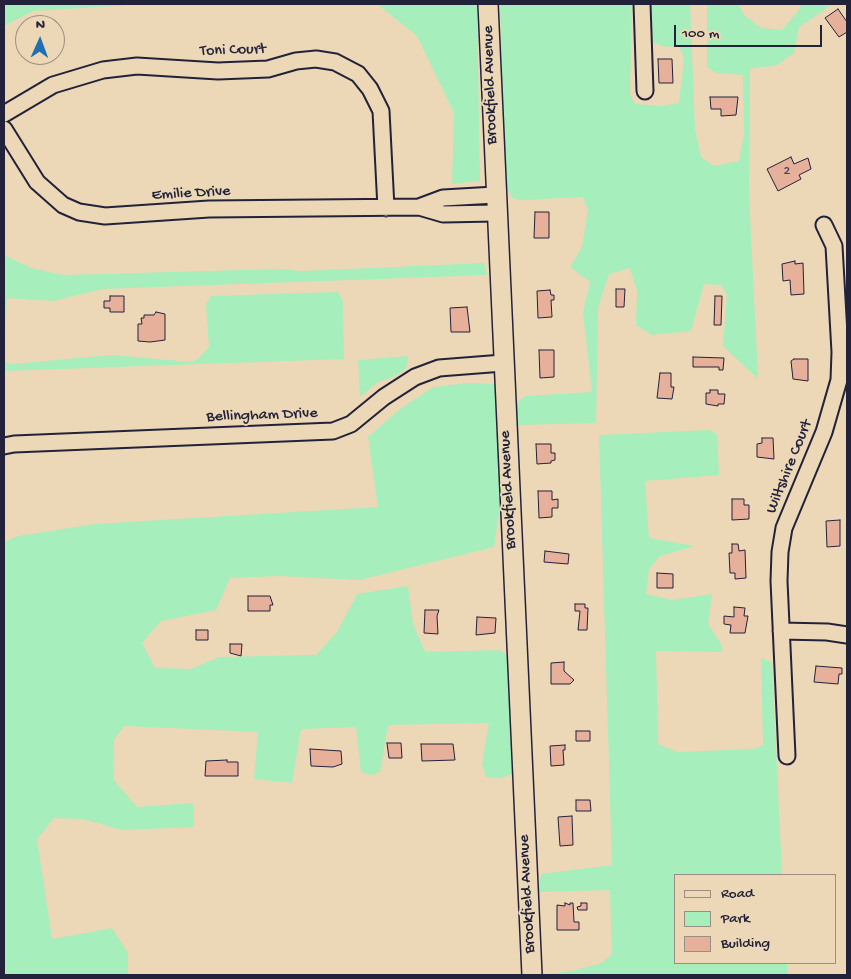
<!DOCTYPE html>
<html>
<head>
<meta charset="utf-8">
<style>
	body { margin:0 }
	#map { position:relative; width:851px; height:979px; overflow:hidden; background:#ecd8b6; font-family:"Gochi Hand",sans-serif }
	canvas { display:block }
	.frame { position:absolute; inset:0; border:5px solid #22223b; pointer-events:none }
	.legend { position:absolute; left:674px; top:874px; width:162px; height:90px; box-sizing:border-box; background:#ecd8b6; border:1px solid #9b8f85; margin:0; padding:6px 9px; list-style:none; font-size:15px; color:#22223b }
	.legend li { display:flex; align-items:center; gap:10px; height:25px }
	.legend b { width:25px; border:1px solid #9b8f85 }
	.north { position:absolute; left:15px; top:15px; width:50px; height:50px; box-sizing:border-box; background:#ecd8b6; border:1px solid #9b8f85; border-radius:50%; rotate:2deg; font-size:14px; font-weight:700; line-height:20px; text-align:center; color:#22223b }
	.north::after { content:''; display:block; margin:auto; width:18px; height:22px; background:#1f6fb2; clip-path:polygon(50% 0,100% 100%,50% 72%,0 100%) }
	.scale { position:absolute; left:674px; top:25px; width:148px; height:22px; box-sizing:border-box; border:2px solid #22223b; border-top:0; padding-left:6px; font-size:15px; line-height:18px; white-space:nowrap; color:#22223b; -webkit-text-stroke:4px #ecd8b6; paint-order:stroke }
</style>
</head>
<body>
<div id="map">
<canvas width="851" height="979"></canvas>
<div class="frame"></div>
<ul class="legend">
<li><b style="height:6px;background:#ecd8b6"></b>Road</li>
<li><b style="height:14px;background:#a6eebb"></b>Park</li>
<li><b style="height:14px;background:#e6b09b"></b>Building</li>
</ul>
<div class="north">N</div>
<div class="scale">100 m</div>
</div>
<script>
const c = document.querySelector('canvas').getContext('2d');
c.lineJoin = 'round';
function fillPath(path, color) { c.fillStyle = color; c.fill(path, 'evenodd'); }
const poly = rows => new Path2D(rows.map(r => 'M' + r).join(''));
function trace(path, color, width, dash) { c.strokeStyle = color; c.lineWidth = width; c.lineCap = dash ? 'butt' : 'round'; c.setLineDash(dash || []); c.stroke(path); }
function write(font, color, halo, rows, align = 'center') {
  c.font = font + ' "Gochi Hand",sans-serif'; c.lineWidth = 4; c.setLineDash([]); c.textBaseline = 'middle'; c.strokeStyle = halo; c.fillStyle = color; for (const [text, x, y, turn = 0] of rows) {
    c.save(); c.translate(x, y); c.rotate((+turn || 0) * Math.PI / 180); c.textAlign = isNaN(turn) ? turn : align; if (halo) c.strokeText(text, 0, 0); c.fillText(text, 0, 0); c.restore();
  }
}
fillPath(poly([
	[4,4,148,4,33,11,4,26],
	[377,4,477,4,480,181,452,184,454,113,417,36],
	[500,4,632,4,630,94,635,104,660,106,679,103,684,58,679,46,666,47,650,42,646,4,690,4,695,129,701,157,714,166,739,161,744,133,743,75,716,73,707,67,707,4,738,4,744,15,761,28,782,30,799,10,801,4,833,4,799,27,794,53,777,65,750,69,749,192,758,379,723,346,727,295,721,285,704,284,691,331,652,335,636,325,637,291,630,268,609,274,598,308,596,423,517,425,517,403,525,396,592,392,583,313,590,282,570,267,582,247,588,210,583,197,521,200,512,198,505,183],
	[4,255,31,268,62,275,283,269,302,271,484,263,487,275,103,289,53,301,7,298,4,362,12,364,112,355,192,362,199,358,209,347,206,304,211,296,338,292,343,301,344,359,4,371],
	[408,356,406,369,395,376,378,382,360,397,358,360],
	[467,383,497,384,501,499,494,547,359,580,280,576,230,578,216,610,161,621,142,643,155,668,191,669,219,657,316,655,337,632,357,594,408,586,413,624,425,652,500,650,508,657,512,774,501,778,486,777,482,764,489,723,388,725,380,772,371,775,361,772,356,727,301,729,292,783,254,779,258,732,124,726,114,740,113,779,137,807,193,803,194,827,122,830,83,819,54,818,37,839,52,939,112,928,128,953,128,975,4,975,4,542,18,536,95,524,378,507,368,437,400,409,433,387],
	[710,430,717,435,719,475,645,481,649,538,695,546,660,556,649,569,646,594,672,600,712,594,708,624,721,644,723,652,656,651,658,744,677,752,754,749,763,745,761,658,772,662,782,875,675,875,675,963,787,963,788,975,541,975,576,970,602,963,612,954,610,890,538,892,541,874,612,865,599,435]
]), '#a6eebb');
const building = poly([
	[838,9,847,22,847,32,839,37,825,18,838,9],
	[658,59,672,59,673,83,659,83,658,59],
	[710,97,738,97,736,115,721,116,721,109,711,109,710,97],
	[791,157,794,164,808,158,811,169,799,175,801,179,778,191,767,169,791,157],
	[535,212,549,212,549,238,534,238,535,212],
	[795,261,795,264,803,263,804,294,791,295,790,280,783,281,782,264,795,261],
	[616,289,625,289,624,307,616,307,616,289],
	[550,290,551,295,554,295,554,300,551,300,552,317,538,318,537,291,550,290],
	[110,296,124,296,124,312,110,312,110,308,104,308,104,301,110,301,110,296],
	[715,296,722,296,721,325,714,325,715,296],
	[467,307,470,332,451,332,450,308,467,307],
	[156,312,165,314,165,340,150,342,138,341,138,324,142,324,141,318,144,318,144,315,154,315,156,312],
	[539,350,554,350,554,377,540,378,539,350],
	[693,357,724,358,723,370,719,370,719,367,693,367,693,357],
	[794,359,808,359,808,381,793,379,791,361,794,359],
	[660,373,671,373,671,387,674,387,672,399,657,398,660,373],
	[710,390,718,390,718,394,725,394,724,404,718,404,718,406,706,404,706,393,710,393,710,390],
	[762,438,773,438,774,459,757,457,757,444,762,443,762,438],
	[536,444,551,444,551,453,555,453,555,460,551,461,551,463,537,464,536,444],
	[538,491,552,491,552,500,558,499,558,508,552,508,552,517,539,518,538,491],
	[732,499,744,499,744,505,749,505,749,519,732,520,732,499],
	[840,520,840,546,827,547,826,521,840,520],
	[732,544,738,544,739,551,745,550,746,578,735,579,735,573,730,573,729,553,732,553,732,544],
	[545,551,569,554,568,564,544,562,545,551],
	[657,573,673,574,673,588,657,588,657,573],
	[248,596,270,596,273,605,270,605,270,611,248,611,248,596],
	[575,604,585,604,585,608,588,608,587,630,578,630,580,611,575,611,575,604],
	[734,607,745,608,744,616,748,616,745,633,730,633,731,625,724,624,724,616,734,617,734,607],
	[425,610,439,610,437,616,438,634,424,633,425,610],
	[477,617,496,618,495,633,476,635,477,617],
	[196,630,208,630,208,640,196,640,196,630],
	[230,644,242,644,241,656,230,653,230,644],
	[564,662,564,671,574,680,570,684,551,684,551,663,564,662],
	[816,666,842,668,842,674,839,674,838,684,814,682,816,666],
	[576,731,590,731,590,741,576,741,576,731],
	[387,743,401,743,402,758,389,758,387,743],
	[421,744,453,744,455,760,422,761,421,744],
	[565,745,565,750,563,750,564,765,551,766,550,746,565,745],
	[310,749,341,751,342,764,333,767,311,766,310,749],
	[227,760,227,762,238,762,238,776,205,776,206,761,227,760],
	[576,800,590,800,591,811,576,811,576,800],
	[572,816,573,845,560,846,558,817,572,816],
	[565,903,570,905,570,903,573,903,574,922,579,922,579,930,557,930,557,905,565,906,565,903],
	[581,903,587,903,587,910,578,910,577,907,581,906,581,903]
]);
fillPath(building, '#e6b09b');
trace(building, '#22223b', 1);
const minor = poly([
	[642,4,645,91],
	[4,114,53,85,103,70,137,66,218,71,268,69,296,61,316,59,335,62,358,74,370,89,381,111,386,208],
	[4,129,37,182,63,205,79,212,105,216,209,209,419,207,443,198,495,195],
	[419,207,443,214,496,213],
	[4,446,14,444,333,431,351,424,384,397,415,377,439,368,503,363],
	[781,631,827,632,847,635],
	[787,756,779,581,780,552,784,528,824,432,839,380,840,352,834,246,824,225]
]);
const major = poly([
	[488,4,532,975]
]);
trace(minor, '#22223b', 19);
trace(major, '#22223b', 22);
trace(minor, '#ecd8b6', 15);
trace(major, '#ecd8b6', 19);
write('14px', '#534653', null, [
	["2",787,172]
]);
write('16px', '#22223b', '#ecd8b6', [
	["Toni Court",233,51,-2],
	["Brookfield Avenue",491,85,-92],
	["Emilie Drive",191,194,-3],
	["Bellingham Drive",262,416,-2],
	["Wiltshire Court",790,467,-68],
	["Brookfield Avenue",509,490,-93],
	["Brookfield Avenue",528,894,-93]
]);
</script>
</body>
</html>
